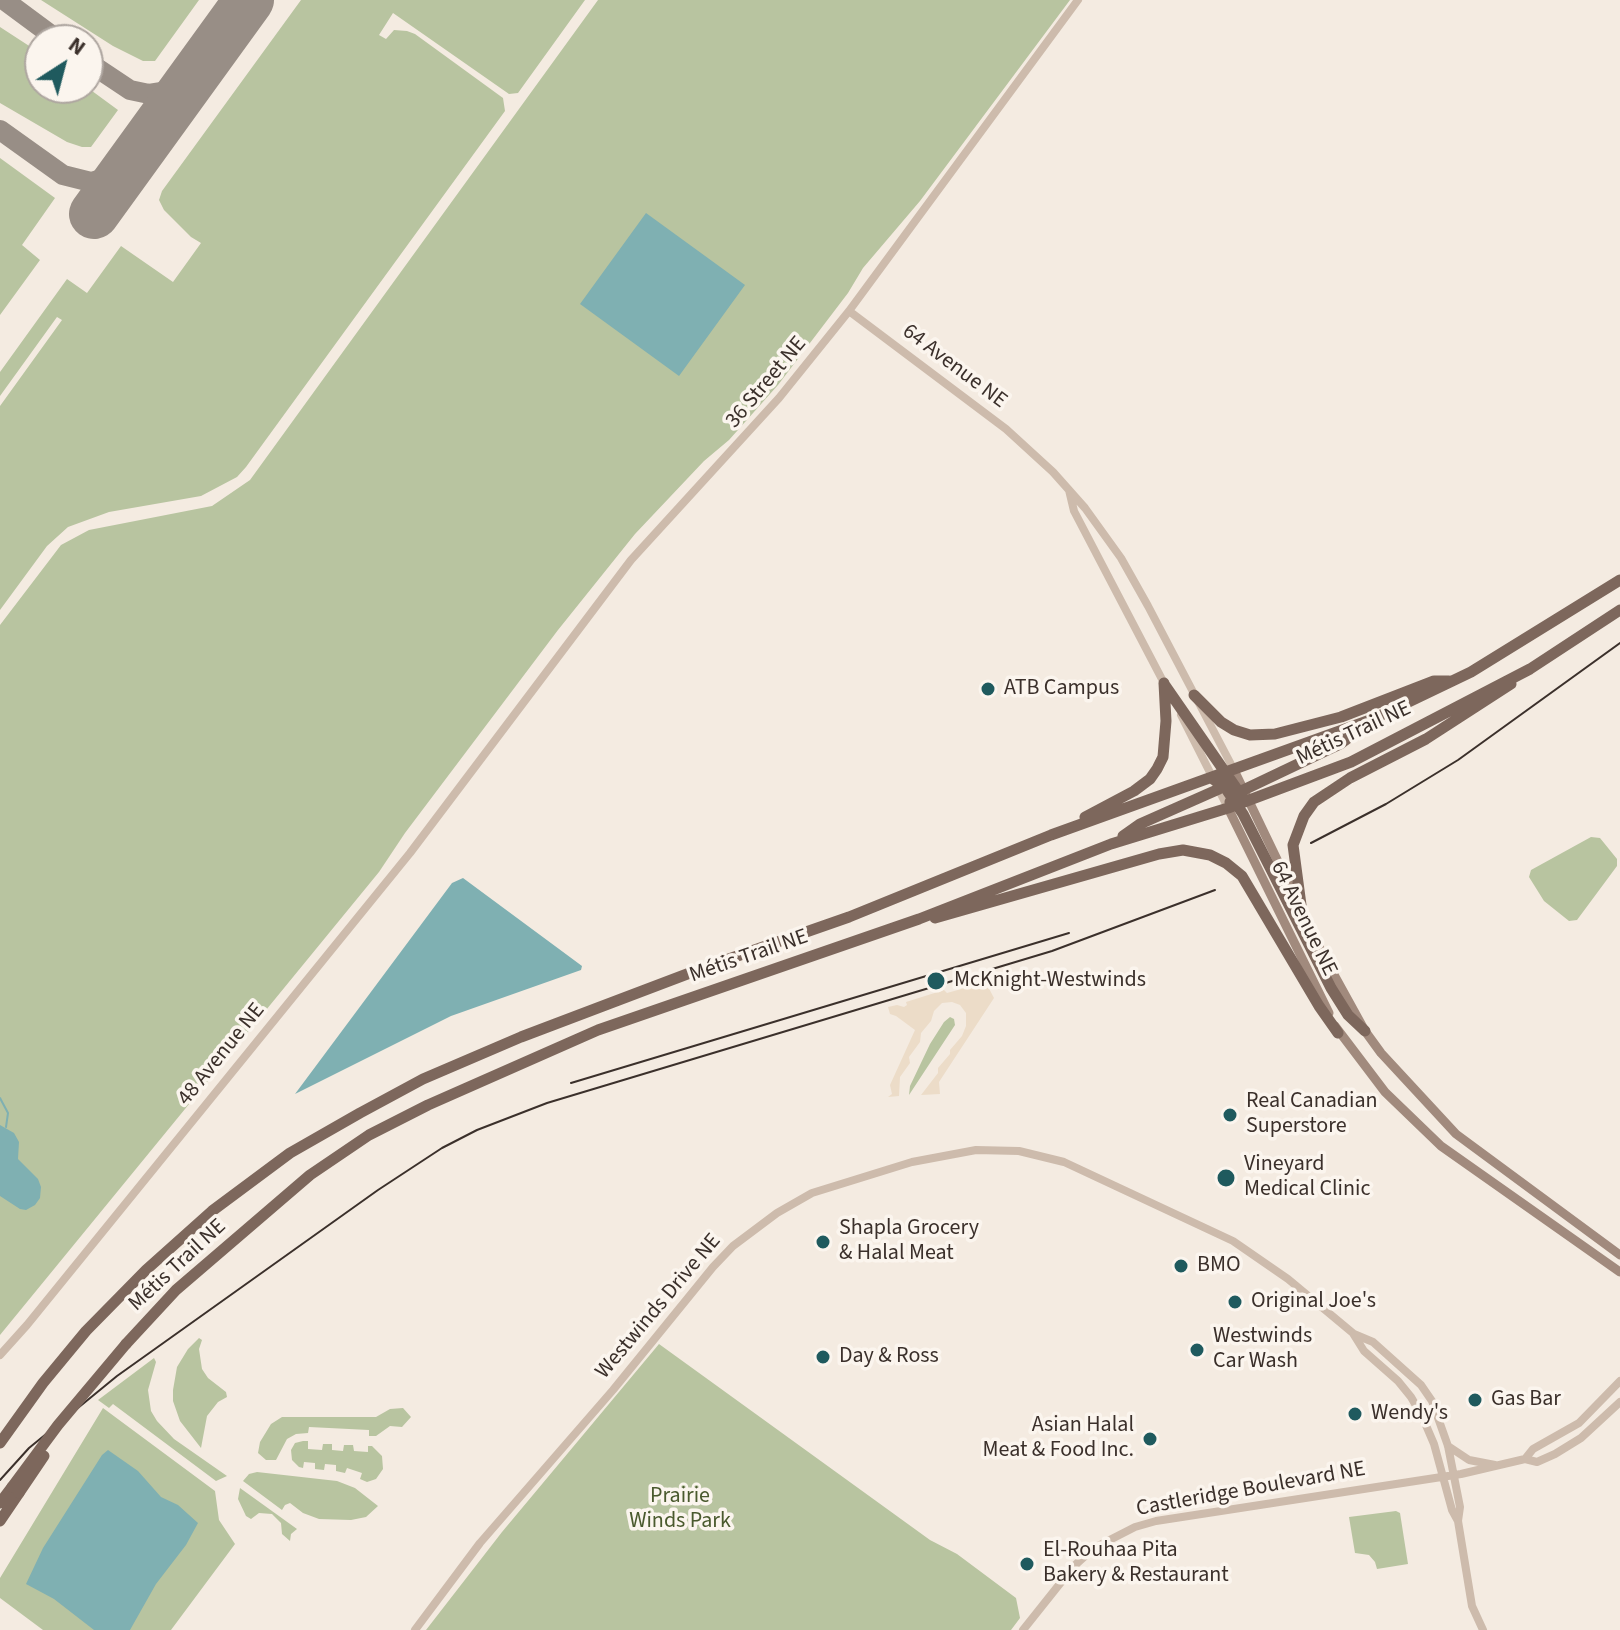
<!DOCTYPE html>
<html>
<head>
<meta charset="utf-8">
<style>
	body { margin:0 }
	#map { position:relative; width:1620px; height:1630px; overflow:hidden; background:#f4ebe1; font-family:"Source Sans 3",sans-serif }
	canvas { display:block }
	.north { position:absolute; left:24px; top:24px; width:80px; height:80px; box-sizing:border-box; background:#fbf5ee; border:2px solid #aea6a0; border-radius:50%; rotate:36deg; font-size:22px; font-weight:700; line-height:32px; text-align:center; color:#3b302b }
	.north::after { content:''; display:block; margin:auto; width:28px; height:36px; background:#1f5a5e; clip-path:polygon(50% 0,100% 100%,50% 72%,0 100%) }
</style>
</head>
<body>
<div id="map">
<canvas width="1620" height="1630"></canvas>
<div class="north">N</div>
</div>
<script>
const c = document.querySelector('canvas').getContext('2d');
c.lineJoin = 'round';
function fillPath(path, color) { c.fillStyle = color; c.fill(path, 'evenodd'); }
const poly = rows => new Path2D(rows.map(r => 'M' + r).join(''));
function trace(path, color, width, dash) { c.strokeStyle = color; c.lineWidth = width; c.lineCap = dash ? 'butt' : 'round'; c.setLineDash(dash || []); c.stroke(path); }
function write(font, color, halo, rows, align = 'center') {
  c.font = font + ' "Source Sans 3",sans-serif'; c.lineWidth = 7; c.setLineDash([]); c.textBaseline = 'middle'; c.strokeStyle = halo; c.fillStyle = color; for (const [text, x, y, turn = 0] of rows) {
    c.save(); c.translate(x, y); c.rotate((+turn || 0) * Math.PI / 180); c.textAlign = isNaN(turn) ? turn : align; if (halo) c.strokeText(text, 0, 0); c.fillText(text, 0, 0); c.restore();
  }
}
fillPath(poly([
	[41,0,199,0,155,61,143,61,113,46],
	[301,0,585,0,518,93,509,94,393,13,379,35,386,39,394,30,407,31,415,34,503,98,505,111,246,467,237,477,201,496,109,512,68,527,47,546,0,610,0,406,62,320,57,317,0,396,0,372,67,279,87,293,121,246,173,282,201,243,191,237,164,210,159,200,162,191],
	[598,0,1070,0,920,201,863,268,848,293,778,385,729,440,704,461,635,534,558,630,405,833,379,872,0,1335,0,625,61,545,89,530,212,506,250,480],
	[0,27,40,53,40,88,88,88,118,110,91,147,82,147,67,142,0,103],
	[0,158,55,198,22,245,40,260,0,315],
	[1591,837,1600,838,1617,859,1617,866,1577,920,1569,921,1544,901,1529,877,1531,870],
	[950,1017,954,1019,955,1025,909,1095,910,1086,930,1044,944,1022],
	[199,1338,202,1340,199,1349,202,1369,208,1378,226,1392,227,1397,218,1402,207,1416,201,1448,180,1421,173,1401,173,1390,177,1367,188,1349],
	[659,1344,930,1540,957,1554,1016,1598,1020,1618,1011,1630,426,1630,502,1532],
	[154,1358,156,1362,148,1390,151,1411,157,1421,174,1439,227,1476,216,1481,113,1404,109,1408,98,1400],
	[103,1408,215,1491,219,1520,235,1544,171,1630,43,1630,0,1598,0,1578],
	[403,1408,411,1417,402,1427,390,1426,376,1436,369,1436,369,1430,309,1427,308,1433,296,1434,287,1439,276,1460,266,1460,258,1453,260,1442,271,1424,282,1417,376,1417,390,1409],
	[303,1441,308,1441,308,1449,322,1450,323,1444,332,1444,332,1450,343,1451,344,1445,353,1445,354,1451,368,1452,368,1446,372,1446,382,1456,383,1469,376,1479,367,1482,360,1479,362,1473,347,1468,345,1473,336,1471,336,1465,325,1464,324,1470,315,1469,315,1463,304,1462,303,1468,299,1467,292,1460,291,1450,295,1443],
	[257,1472,337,1481,355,1488,378,1506,366,1517,351,1520,319,1519,303,1513,290,1503,285,1505,282,1510,243,1481,249,1474],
	[240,1488,297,1529,291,1534,290,1541,282,1534,281,1523,272,1514,259,1513,251,1519,246,1516,238,1499],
	[1396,1511,1400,1513,1408,1564,1377,1569,1375,1562,1369,1555,1355,1553,1349,1517]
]), '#b8c4a0');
fillPath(poly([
	[984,979,994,998,939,1082,940,1094,921,1095,938,1073,938,1068,950,1054,950,1050,962,1036,966,1026,966,1013,960,1005,952,1002,942,1003,934,1011,931,1021,921,1033,920,1042,909,1057,910,1063,900,1077,899,1096,888,1097,892,1094,890,1085,915,1030,896,1016,890,1014,888,1007,897,1005,904,1007,907,1005,906,1002,944,990,947,993,972,986,972,982]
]), '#ecdcc8');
fillPath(poly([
	[646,213,745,285,679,376,580,304],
	[463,878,582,966,581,970,451,1016,295,1094,452,883],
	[0,1125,14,1133,19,1142,18,1159,38,1179,41,1187,40,1198,35,1205,26,1210,20,1209,0,1196],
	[108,1450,138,1471,161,1497,178,1505,198,1523,186,1545,156,1584,130,1630,94,1630,54,1599,26,1584,43,1548,102,1455]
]), '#7fb0b2');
trace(poly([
	[0,1098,8,1113,6,1127]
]), '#7fb0b2', 2);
trace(poly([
	[4,0,58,40],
	[88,62,130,90,149,94,168,91,181,85,194,73,243,4],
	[0,130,63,175,91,182,108,177,127,164,170,105]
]), '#988e86', 20);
trace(poly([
	[94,214,249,0]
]), '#988e86', 50);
trace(poly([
	[849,311,1006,429,1053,472,1085,508,1121,558,1148,606,1234,770],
	[1069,490,1074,511,1165,685],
	[1181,715,1228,808],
	[1354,1335,1364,1351,1398,1381,1411,1397,1422,1416,1434,1444,1452,1510,1458,1521],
	[0,1355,27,1325,410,853,631,560,779,398,849,311,1078,0],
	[1448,1446,1469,1460,1495,1465],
	[1525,1459,1533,1449,1579,1423,1620,1381],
	[415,1630,480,1543,613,1390,713,1267,733,1246,777,1213,812,1193,912,1162,976,1150,1019,1151,1064,1162,1233,1241,1288,1279,1354,1334,1373,1342,1421,1385,1432,1401,1448,1446,1460,1507,1458,1521,1472,1606,1483,1630],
	[1023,1630,1074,1566,1094,1548,1135,1527,1156,1521,1461,1474,1525,1459,1537,1462,1555,1454,1581,1438,1620,1402]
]), '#cdbbac', 8);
trace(poly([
	[1234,770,1322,953,1365,1031,1381,1053,1456,1134,1620,1255],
	[1228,808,1329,1013],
	[1335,1026,1385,1092,1441,1146,1620,1272]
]), '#a18a7d', 9);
trace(poly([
	[1164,684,1243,798],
	[1194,695,1221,722,1234,730,1250,735,1275,734,1341,717,1434,681,1449,681],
	[1213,779,1224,786,1243,814,1331,988,1348,1015,1365,1031],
	[1230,802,1235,794,1340,744,1363,727],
	[1085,817,1134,791,1150,779,1157,769,1163,757,1166,721,1164,683],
	[1123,836,1140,824,1219,789,1228,781],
	[1301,905,1293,845,1304,816,1314,802,1350,778,1426,739,1511,684],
	[935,918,1159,854,1183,850,1210,855,1226,863,1242,876,1319,1006,1338,1033],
	[126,1344,176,1290,310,1175,369,1135,428,1105,598,1030,919,919,1111,844,1228,808,1351,762,1530,669,1620,610],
	[0,1443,43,1383,86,1331,146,1270,212,1211,290,1153,360,1113,423,1079,521,1037,703,968,849,917,1051,835,1373,719,1471,672,1620,580],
	[0,1503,12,1487],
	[0,1521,19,1493]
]), '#7d675c', 11);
trace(poly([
	[1311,843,1386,804,1458,760,1620,643],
	[571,1083,1069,933],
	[0,1480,29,1448,117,1376,378,1190,442,1148,477,1130,547,1103,1052,951,1215,890]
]), '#3b302b', 2);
trace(poly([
	[12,1487,58,1425,126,1344],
	[19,1493,44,1456]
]), '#7d675c', 11);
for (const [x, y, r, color] of [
	[988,689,8,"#1f5a5e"],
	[936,981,10,"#1f5a5e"],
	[1230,1115,8,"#1f5a5e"],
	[1226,1178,10,"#1f5a5e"],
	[823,1242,8,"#1f5a5e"],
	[1181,1266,8,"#1f5a5e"],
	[1235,1302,8,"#1f5a5e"],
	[1197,1350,8,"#1f5a5e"],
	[823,1357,8,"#1f5a5e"],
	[1475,1400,8,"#1f5a5e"],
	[1355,1414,8,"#1f5a5e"],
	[1150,1439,8,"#1f5a5e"],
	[1027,1564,8,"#1f5a5e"]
]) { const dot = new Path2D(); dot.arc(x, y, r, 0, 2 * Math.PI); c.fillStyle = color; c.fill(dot); trace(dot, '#fbf5ee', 3); }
write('22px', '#3b302b', '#fbf5ee', [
	["64 Avenue NE",954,367,37],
	["36 Street NE",767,383,-50],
	["Métis Trail NE",1354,734,-25],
	["64 Avenue NE",1303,919,64],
	["Métis Trail NE",749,957,-19],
	["48 Avenue NE",222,1055,-51],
	["Métis Trail NE",178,1266,-43],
	["Westwinds Drive NE",659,1307,-50],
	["Castleridge Boulevard NE",1251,1490,-10]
]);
write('22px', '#3b302b', '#fbf5ee', [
	["ATB Campus",1004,689],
	["McKnight-Westwinds",954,981],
	["Real Canadian",1246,1102],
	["Superstore",1246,1127],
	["Vineyard",1244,1165],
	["Medical Clinic",1244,1190],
	["Shapla Grocery",839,1229],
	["& Halal Meat",839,1254],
	["BMO",1197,1266],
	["Original Joe's",1251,1302],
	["Westwinds",1213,1337],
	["Car Wash",1213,1362],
	["Day & Ross",839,1357],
	["Gas Bar",1491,1400],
	["Wendy's",1371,1414],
	["Asian Halal",1134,1426,"right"],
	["Meat & Food Inc.",1134,1451,"right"],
	["El-Rouhaa Pita",1043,1551],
	["Bakery & Restaurant",1043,1576]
], 'left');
write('22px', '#4a5a2e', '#fbf5ee', [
	["Prairie",680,1497],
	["Winds Park",680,1522]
]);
</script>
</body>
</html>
